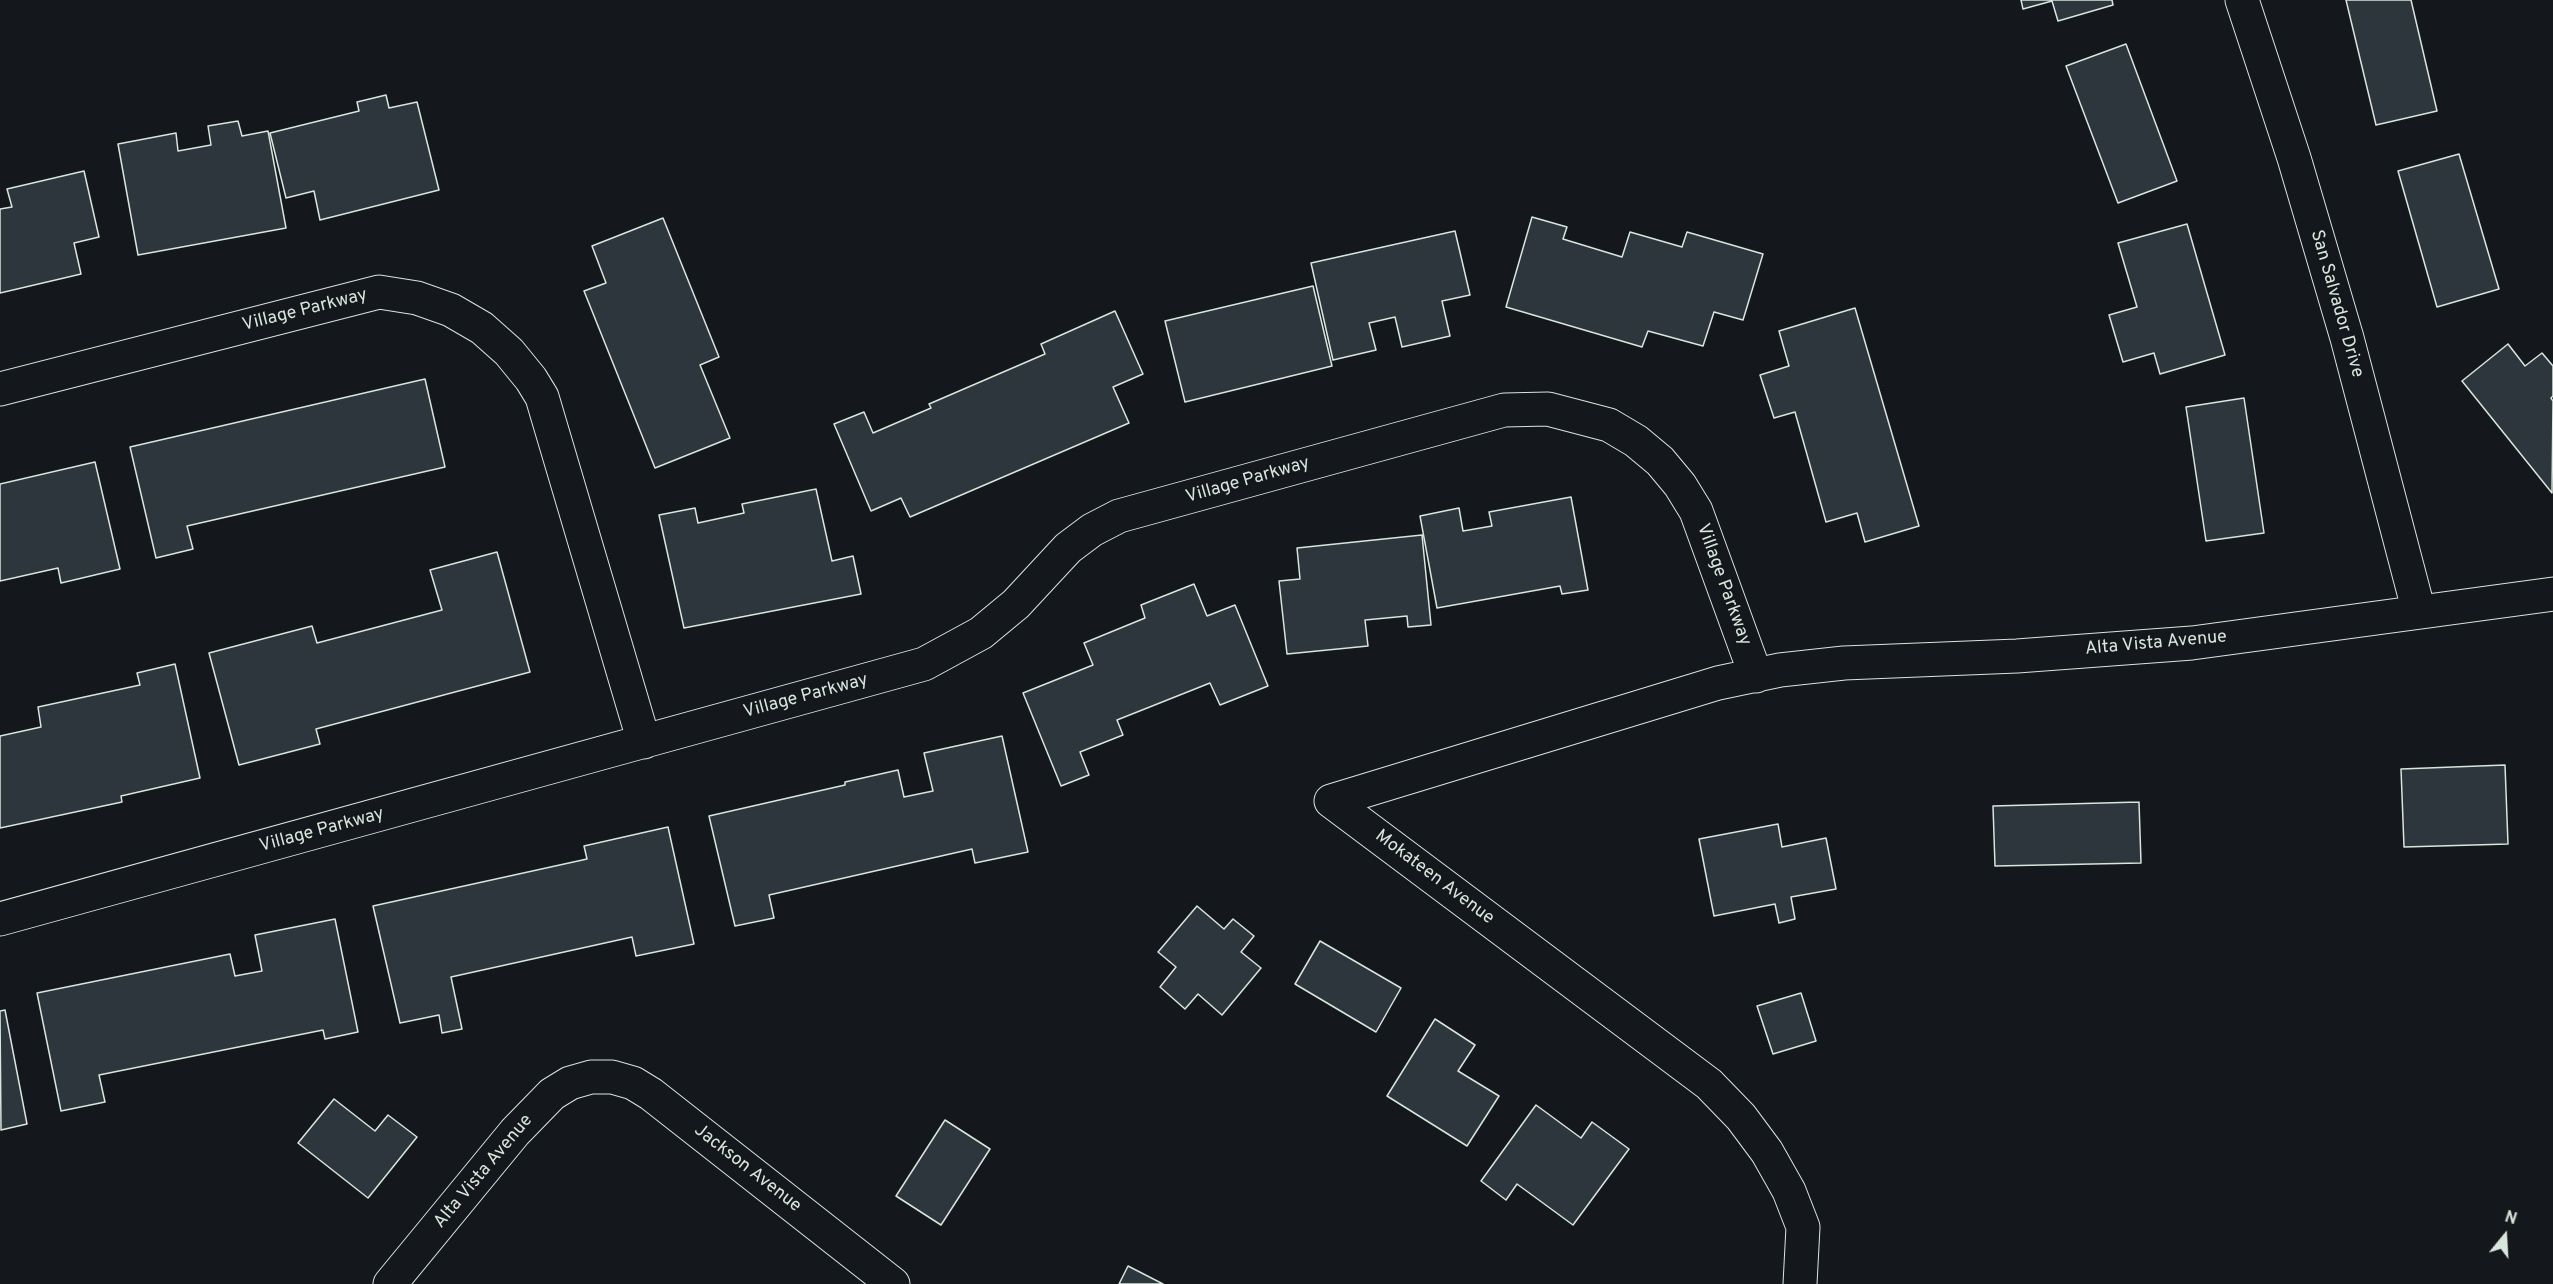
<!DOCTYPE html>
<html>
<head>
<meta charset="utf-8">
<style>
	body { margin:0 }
	#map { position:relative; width:2553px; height:1284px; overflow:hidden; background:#14181c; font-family:Overpass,sans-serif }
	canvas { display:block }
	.north { position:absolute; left:2475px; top:1206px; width:60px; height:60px; -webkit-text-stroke:4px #14181c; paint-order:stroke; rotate:18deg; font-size:16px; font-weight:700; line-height:24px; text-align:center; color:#d8e6dc }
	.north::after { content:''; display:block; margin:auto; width:21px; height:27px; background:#d8e6dc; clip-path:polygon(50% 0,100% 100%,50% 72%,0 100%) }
</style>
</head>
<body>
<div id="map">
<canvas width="2553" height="1284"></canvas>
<div class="north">N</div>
</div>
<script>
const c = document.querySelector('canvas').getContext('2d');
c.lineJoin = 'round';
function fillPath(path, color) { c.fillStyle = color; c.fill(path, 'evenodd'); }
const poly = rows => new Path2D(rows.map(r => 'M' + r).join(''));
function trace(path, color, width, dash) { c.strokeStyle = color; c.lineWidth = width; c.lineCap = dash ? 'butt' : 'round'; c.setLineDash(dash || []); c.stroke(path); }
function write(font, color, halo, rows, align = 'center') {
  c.font = font + ' Overpass,sans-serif'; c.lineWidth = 4.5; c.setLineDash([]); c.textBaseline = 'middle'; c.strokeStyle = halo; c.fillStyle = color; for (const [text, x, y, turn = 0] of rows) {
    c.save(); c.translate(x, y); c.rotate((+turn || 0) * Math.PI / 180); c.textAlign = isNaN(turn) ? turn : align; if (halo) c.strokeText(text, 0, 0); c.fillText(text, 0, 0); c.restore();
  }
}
const building = poly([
	[2021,0,2112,0,2113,5,2058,21,2052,1,2023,9,2021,0],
	[2346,0,2411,0,2437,111,2376,125,2346,0],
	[2126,44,2177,181,2118,203,2066,66,2126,44],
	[386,95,389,108,417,102,439,190,320,220,314,191,286,198,270,133,359,111,357,102,386,95],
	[238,121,242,136,268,131,286,228,138,255,118,144,176,133,178,151,211,145,208,126,238,121],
	[2459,154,2499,289,2437,307,2398,171,2459,154],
	[84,171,99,237,74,243,81,274,0,293,0,209,12,207,7,189,84,171],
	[1532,217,1567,227,1563,239,1622,257,1630,232,1682,247,1687,232,1763,254,1743,320,1714,312,1703,346,1648,331,1642,347,1506,307,1532,217],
	[663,218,719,357,700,365,730,438,655,468,584,291,606,283,592,246,663,218],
	[2187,224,2225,355,2160,374,2154,353,2123,362,2109,315,2137,307,2118,243,2187,224],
	[1455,231,1470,295,1442,301,1450,336,1402,347,1395,317,1369,323,1376,350,1333,360,1311,263,1455,231],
	[1313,286,1332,366,1185,402,1165,321,1313,286],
	[1855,308,1919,526,1865,542,1857,513,1826,522,1795,412,1774,418,1760,375,1789,366,1779,331,1855,308],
	[1115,311,1143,374,1113,387,1129,423,910,517,901,498,871,511,834,424,864,412,873,433,931,408,929,404,1045,354,1041,344,1115,311],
	[2508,344,2525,366,2542,353,2553,366,2553,396,2551,398,2553,401,2552,493,2462,381,2508,344],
	[425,379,445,467,187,526,193,549,156,558,130,447,425,379],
	[2244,398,2264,533,2206,541,2186,407,2244,398],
	[95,462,120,569,61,583,58,568,0,581,0,484,95,462],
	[816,489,832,561,853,556,861,594,684,628,659,515,695,508,698,523,744,513,742,504,816,489],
	[1571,497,1588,590,1562,594,1560,586,1437,608,1420,516,1459,508,1463,531,1492,526,1489,512,1571,497],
	[1422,535,1431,625,1408,627,1407,616,1365,620,1368,646,1287,654,1279,581,1300,579,1297,548,1422,535],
	[497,552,530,672,316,729,320,744,239,765,209,653,312,626,317,643,442,610,430,570,497,552],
	[1194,584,1207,616,1235,605,1268,686,1220,705,1210,683,1117,720,1123,735,1080,752,1089,775,1061,786,1023,693,1093,665,1084,643,1145,618,1141,605,1194,584],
	[175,664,200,778,121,796,122,802,0,828,0,736,41,727,38,707,140,685,137,673,175,664],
	[1002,736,1028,852,975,863,972,849,769,895,774,918,735,926,709,816,845,785,845,782,898,770,904,797,933,791,924,753,1002,736],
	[2505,765,2508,844,2404,847,2401,769,2505,765],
	[2139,802,2141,863,1995,866,1993,806,2139,802],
	[1778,824,1782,847,1826,838,1836,889,1791,897,1795,919,1779,923,1775,904,1714,916,1699,839,1778,824],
	[668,827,694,944,636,956,632,937,451,977,462,1029,442,1033,439,1015,400,1023,373,906,587,859,584,846,668,827],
	[1197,906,1224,929,1233,919,1254,936,1241,952,1261,968,1222,1015,1198,994,1185,1009,1160,987,1176,967,1158,952,1197,906],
	[335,919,358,1032,325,1039,323,1030,99,1075,105,1102,61,1111,37,993,230,954,235,976,262,971,255,935,335,919],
	[1320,941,1401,988,1376,1032,1295,984,1320,941],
	[1801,993,1816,1041,1773,1054,1757,1006,1801,993],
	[5,1010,27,1124,1,1130,0,1011,5,1010],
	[1435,1019,1475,1045,1458,1071,1499,1096,1467,1146,1387,1096,1435,1019],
	[334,1099,375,1131,388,1115,417,1137,368,1198,298,1143,334,1099],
	[1536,1105,1581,1138,1592,1122,1629,1149,1573,1225,1517,1184,1506,1200,1481,1181,1536,1105],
	[945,1120,990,1149,941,1225,896,1196,945,1120],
	[1128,1266,1163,1284,1119,1284,1128,1266]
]);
fillPath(building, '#2c363c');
trace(building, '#d8e6dc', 1.5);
const minor = poly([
	[2242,0,2294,158,2347,338,2419,612],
	[0,389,379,292,417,298,451,310,482,328,509,352,531,379,542,397,644,742],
	[1331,801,1718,683,1780,670,1844,663,2017,656,2192,643,2553,594],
	[1331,801,1709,1084,1741,1117,1767,1152,1789,1191,1803,1227,1800,1284],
	[0,919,924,664,981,633,1016,604,1068,548,1092,530,1119,516,1504,410,1548,409,1609,425,1636,441,1660,461,1680,485,1696,511,1756,676],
	[390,1284,515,1132,552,1094,570,1083,591,1077,612,1077,633,1083,651,1094,893,1284]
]);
trace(minor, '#d8e6dc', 35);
trace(minor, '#14181c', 33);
write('18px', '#d8e6dc', '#14181c', [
	["San Salvador Drive",2336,304,74],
	["Village Parkway",305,311,-14],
	["Village Parkway",1248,481,-16],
	["Village Parkway",1723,585,70],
	["Alta Vista Avenue",2156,644,-5],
	["Village Parkway",806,697,-15],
	["Village Parkway",322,831,-15],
	["Mokateen Avenue",1434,878,37],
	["Jackson Avenue",747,1169,38],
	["Alta Vista Avenue",484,1172,-50]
]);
</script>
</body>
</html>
